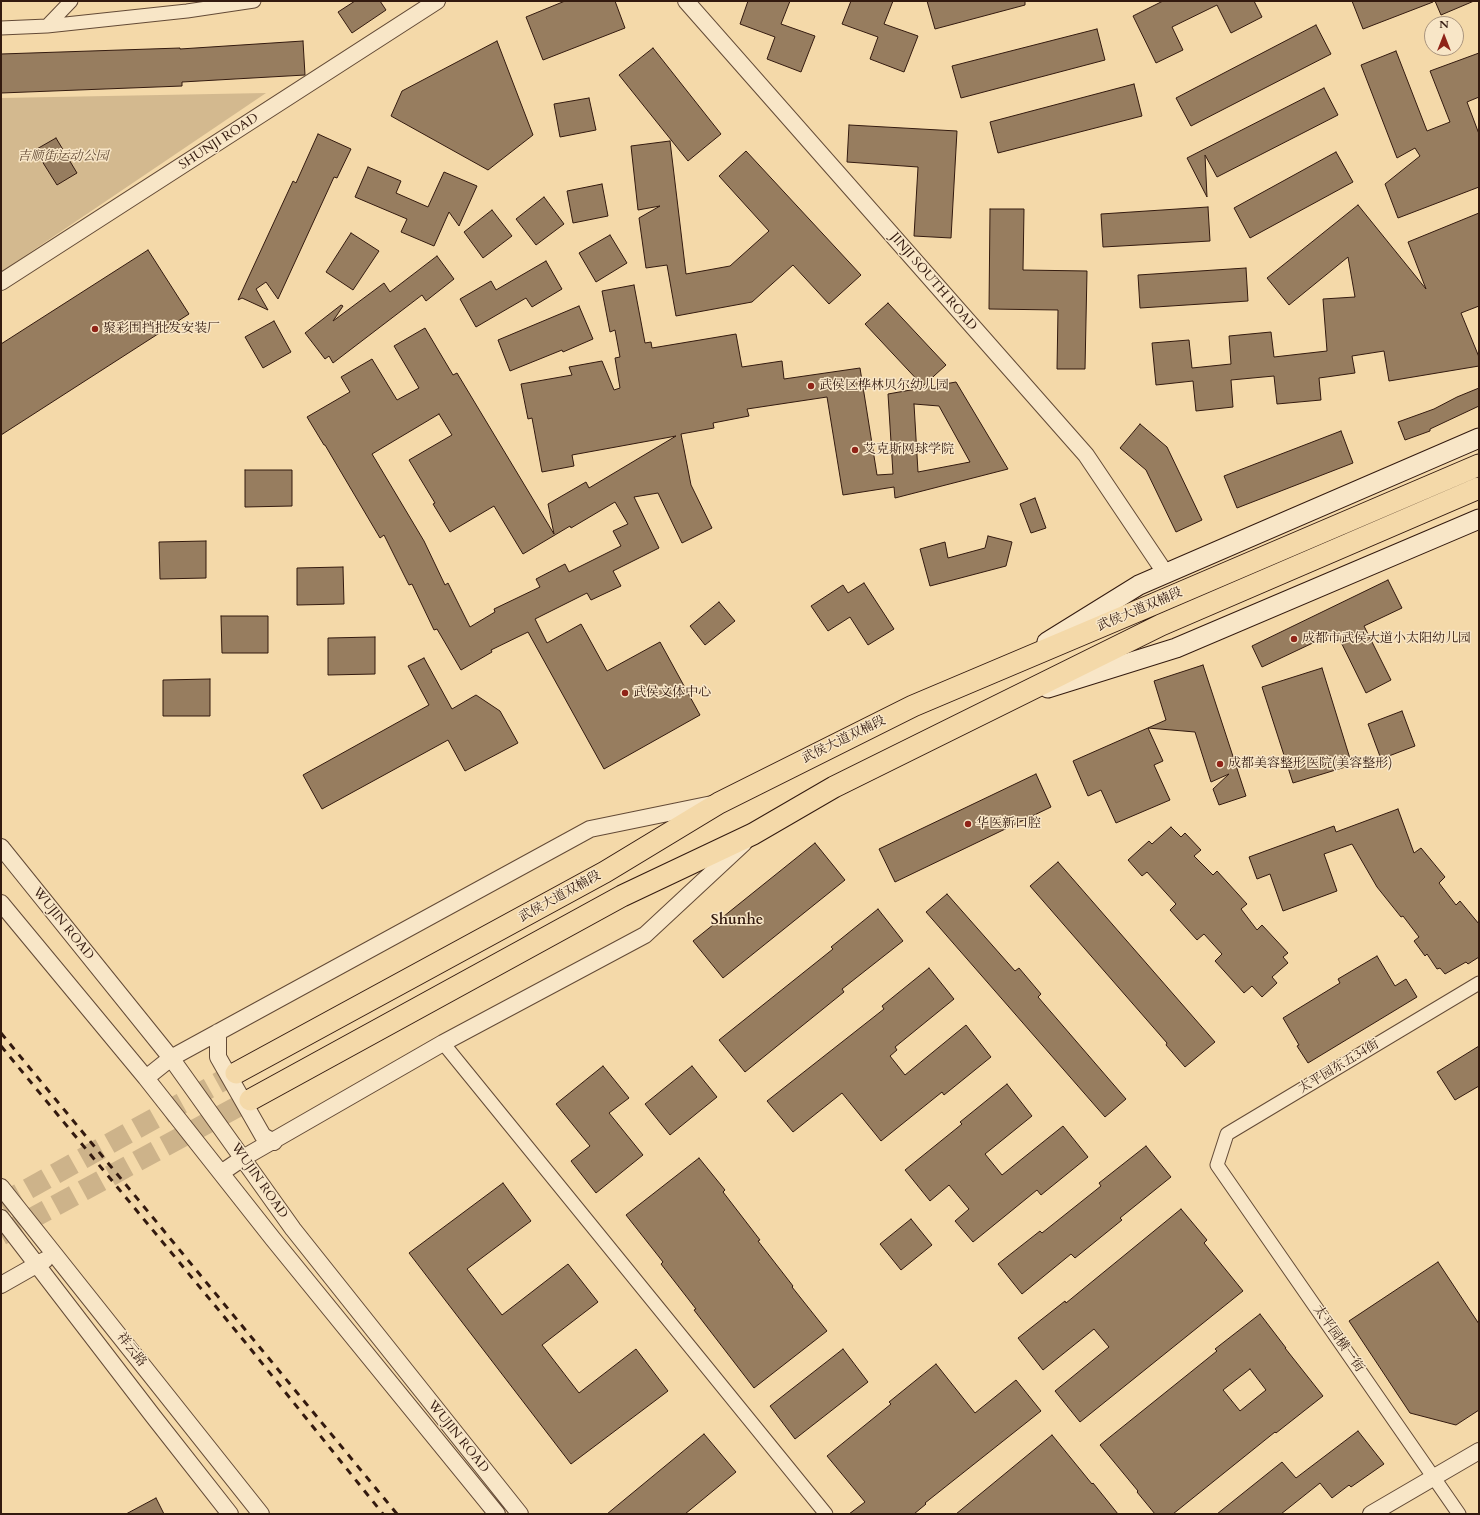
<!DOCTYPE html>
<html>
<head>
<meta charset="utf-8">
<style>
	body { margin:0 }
	#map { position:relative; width:1480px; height:1515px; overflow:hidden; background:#f4d9a9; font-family:Cardo,serif }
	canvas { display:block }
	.frame { position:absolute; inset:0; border:2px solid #331a0f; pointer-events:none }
	.north { position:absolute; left:1424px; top:16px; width:40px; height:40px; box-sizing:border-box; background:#f8e6c7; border:1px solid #a9947d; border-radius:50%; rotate:0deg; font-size:11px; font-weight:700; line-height:16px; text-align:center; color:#331a0f }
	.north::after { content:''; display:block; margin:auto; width:14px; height:18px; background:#8f2418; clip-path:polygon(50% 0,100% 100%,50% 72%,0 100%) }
</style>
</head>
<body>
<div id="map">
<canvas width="1480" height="1515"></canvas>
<div class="frame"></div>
<div class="north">N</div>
</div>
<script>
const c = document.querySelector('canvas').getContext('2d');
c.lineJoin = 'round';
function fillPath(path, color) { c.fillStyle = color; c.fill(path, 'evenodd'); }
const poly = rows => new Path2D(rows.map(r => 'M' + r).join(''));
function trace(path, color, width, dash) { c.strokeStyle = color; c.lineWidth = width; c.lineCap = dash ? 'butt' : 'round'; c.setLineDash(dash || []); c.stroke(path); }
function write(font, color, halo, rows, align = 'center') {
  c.font = font + ' Cardo,"Noto Serif SC",serif'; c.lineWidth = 3; c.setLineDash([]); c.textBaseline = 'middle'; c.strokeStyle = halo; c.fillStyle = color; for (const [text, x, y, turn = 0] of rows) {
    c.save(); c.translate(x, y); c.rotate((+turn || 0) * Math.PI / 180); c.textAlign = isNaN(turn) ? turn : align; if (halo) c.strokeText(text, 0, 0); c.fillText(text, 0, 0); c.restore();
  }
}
fillPath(poly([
	[266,93,1,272,1,98]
]), '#d3b98f');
const building = poly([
	[355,1,380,1,386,10,352,33,338,12,355,1],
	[565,1,615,1,625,28,543,60,526,17,565,1],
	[748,1,790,1,781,24,815,36,801,72,767,59,775,37,740,24,748,1],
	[851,1,893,1,884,24,918,36,904,72,870,59,878,37,842,24,851,1],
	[927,1,1025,1,1025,5,935,29,927,1],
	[1163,1,1254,1,1262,17,1231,33,1217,5,1172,27,1183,50,1156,63,1133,16,1163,1],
	[1352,1,1433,1,1433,2,1363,29,1352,1],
	[1435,1,1474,1,1441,15,1435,1],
	[1316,25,1331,54,1191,126,1176,98,1316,25],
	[1097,29,1105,60,961,98,952,66,1097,29],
	[303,41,305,75,182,82,182,86,1,93,1,54,180,48,180,49,303,41],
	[497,41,533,135,488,170,391,116,402,91,497,41],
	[653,48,721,134,688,161,619,75,653,48],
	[1396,51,1427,131,1450,122,1430,71,1479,53,1479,97,1467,102,1479,134,1479,187,1398,218,1385,184,1420,156,1415,148,1397,158,1361,65,1396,51],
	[1134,84,1142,116,998,153,990,122,1134,84],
	[1324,88,1338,115,1217,177,1205,155,1207,197,1187,158,1324,88],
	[589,98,596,130,560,137,554,104,589,98],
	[849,125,957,131,951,238,914,236,918,167,847,162,849,125],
	[318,134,351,149,337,178,334,177,278,299,266,282,256,289,268,310,242,298,238,300,293,181,296,183,318,134],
	[56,138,77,173,57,185,35,150,56,138],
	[670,141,686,274,730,266,769,231,719,176,746,151,861,275,829,304,793,265,752,302,676,316,667,265,646,268,639,218,660,206,638,210,631,146,670,141],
	[1336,152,1353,182,1250,238,1234,208,1336,152],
	[368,167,401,181,396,193,428,207,444,172,477,186,459,226,449,212,434,246,401,232,407,219,355,197,368,167],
	[602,184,608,216,573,223,567,191,602,184],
	[544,197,564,224,536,245,516,219,544,197],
	[1358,205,1426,289,1408,242,1479,213,1479,306,1461,313,1479,357,1479,366,1389,381,1384,351,1352,356,1355,373,1319,378,1321,400,1277,404,1274,376,1231,380,1233,407,1196,411,1193,381,1156,385,1152,343,1189,340,1192,368,1231,364,1229,336,1271,332,1274,357,1327,351,1323,299,1355,297,1348,257,1289,305,1267,278,1358,205],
	[1208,207,1210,241,1103,247,1101,214,1208,207],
	[990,209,1024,209,1023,270,1087,271,1085,369,1057,369,1058,310,989,309,990,209],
	[492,210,512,236,483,258,464,232,492,210],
	[351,233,379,251,353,290,326,272,351,233],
	[610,235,627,263,596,282,579,253,610,235],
	[148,250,189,314,1,435,1,344,148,250],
	[437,256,454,279,426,301,422,295,333,363,329,356,325,359,305,333,341,305,343,306,333,321,384,283,390,292,437,256],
	[546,261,562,289,532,307,526,298,476,327,460,299,491,281,496,290,546,261],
	[1246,268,1248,301,1140,308,1138,275,1246,268],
	[634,285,645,343,651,342,652,348,736,334,742,367,782,361,784,379,860,368,877,475,893,474,888,394,956,382,1008,469,895,498,894,487,843,495,827,397,747,409,749,416,713,423,714,428,681,434,691,485,712,528,682,543,658,493,634,497,659,548,613,571,621,586,591,600,587,593,535,619,547,643,581,624,607,671,660,642,700,715,604,769,528,632,491,650,492,652,461,670,437,629,434,630,412,584,409,585,384,535,380,538,325,445,324,445,307,417,350,392,341,377,372,359,397,400,419,388,394,346,425,328,453,375,457,373,554,534,548,504,586,482,589,488,676,436,572,455,574,466,542,472,532,418,528,419,521,384,572,375,569,367,602,361,614,390,620,388,615,358,620,357,615,330,610,332,602,291,634,285],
	[914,404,939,406,970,462,918,472,914,404],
	[439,414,452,435,409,460,435,503,433,504,450,532,494,506,523,554,570,526,571,528,615,502,628,524,613,531,621,546,569,572,565,564,536,579,540,587,494,609,495,612,470,627,448,583,445,585,424,541,372,454,439,414],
	[888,303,946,365,923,386,865,324,888,303],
	[579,306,593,339,563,352,562,350,510,371,498,340,579,306],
	[274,321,291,352,263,368,245,337,274,321],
	[1479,388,1479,406,1430,429,1430,431,1405,440,1398,422,1434,409,1457,397,1479,388],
	[1140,424,1167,447,1202,520,1176,532,1146,470,1120,448,1140,424],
	[1341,431,1353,463,1237,508,1224,476,1341,431],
	[245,470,292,470,292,506,245,507,245,470],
	[1035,498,1046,528,1031,533,1020,504,1035,498],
	[988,536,1012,542,1006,566,930,586,920,549,945,542,948,558,985,548,988,536],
	[206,541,206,578,160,579,159,542,206,541],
	[343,567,344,604,297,605,297,568,343,567],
	[1388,580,1402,608,1364,626,1391,680,1366,693,1336,632,1262,667,1252,646,1388,580],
	[864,583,894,629,868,645,850,617,828,631,811,606,843,585,848,593,864,583],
	[719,602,735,621,705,645,690,626,719,602],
	[221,616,268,616,268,653,222,653,221,616],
	[375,637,375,674,328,675,328,638,375,637],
	[424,658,452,709,476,695,500,711,518,743,465,771,448,740,322,809,303,775,429,705,408,666,424,658],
	[1203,665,1246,796,1219,805,1213,789,1229,774,1211,782,1195,732,1148,728,1163,761,1154,765,1170,800,1116,823,1101,790,1088,796,1073,761,1166,720,1154,681,1203,665],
	[1322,668,1352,765,1293,783,1262,687,1322,668],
	[210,679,210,716,163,716,163,680,210,679],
	[1402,711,1415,746,1381,759,1368,724,1402,711],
	[1036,774,1051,807,895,882,879,849,1036,774],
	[1398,809,1414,853,1421,848,1445,877,1439,883,1456,905,1460,901,1479,924,1479,957,1468,964,1466,962,1445,974,1440,968,1437,969,1427,954,1425,956,1414,941,1419,937,1403,916,1401,917,1377,887,1352,844,1324,854,1337,891,1283,911,1270,874,1257,879,1249,857,1334,826,1336,832,1398,809],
	[1171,827,1181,837,1185,833,1201,850,1194,856,1213,875,1217,871,1247,904,1241,909,1257,930,1262,925,1288,953,1283,957,1288,963,1272,977,1277,983,1262,997,1252,986,1244,993,1215,961,1222,954,1204,934,1197,940,1170,910,1176,904,1147,872,1142,876,1128,860,1149,841,1152,844,1171,827],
	[815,843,845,880,723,978,693,941,815,843],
	[1058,862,1215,1042,1185,1067,1166,1045,1167,1043,1030,886,1058,862],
	[947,894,1015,971,1019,968,1041,994,1038,997,1126,1099,1105,1117,926,912,947,894],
	[878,909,903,941,842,989,844,992,745,1072,719,1040,833,949,831,947,878,909],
	[1377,956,1395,986,1406,979,1417,997,1308,1063,1297,1046,1299,1045,1283,1018,1340,983,1338,979,1377,956],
	[929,968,954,999,895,1047,897,1050,890,1056,905,1075,966,1025,991,1057,944,1095,942,1092,881,1141,842,1093,793,1132,767,1101,884,1009,882,1006,929,968],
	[1479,1046,1479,1086,1455,1100,1437,1072,1479,1046],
	[603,1066,629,1098,609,1113,643,1155,596,1193,571,1161,590,1146,556,1104,603,1066],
	[692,1066,717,1097,670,1135,645,1104,692,1066],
	[1007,1084,1032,1116,985,1154,1002,1175,1063,1126,1088,1157,1041,1195,1037,1190,973,1242,955,1221,969,1209,949,1185,930,1201,905,1170,962,1124,960,1122,1007,1084],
	[1146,1146,1171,1177,1120,1218,1122,1220,1075,1258,1071,1254,1022,1294,998,1264,1040,1231,1042,1233,1101,1186,1099,1183,1146,1146],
	[699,1158,725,1190,723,1192,760,1240,758,1241,793,1286,792,1287,827,1331,754,1388,694,1310,696,1309,661,1264,663,1262,626,1215,699,1158],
	[503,1183,531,1221,467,1269,502,1315,568,1264,598,1302,542,1345,579,1393,636,1349,668,1391,571,1464,409,1253,503,1183],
	[1181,1209,1207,1240,1204,1243,1243,1291,1080,1422,1055,1391,1109,1347,1094,1329,1043,1370,1018,1338,1065,1301,1066,1303,1181,1209],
	[911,1219,932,1245,901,1270,880,1244,911,1219],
	[1438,1262,1479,1324,1479,1410,1456,1425,1410,1413,1349,1321,1438,1262],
	[1260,1314,1286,1348,1285,1348,1323,1396,1276,1433,1275,1432,1173,1514,1155,1514,1137,1492,1138,1491,1100,1445,1217,1351,1215,1349,1260,1314],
	[1250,1369,1266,1390,1240,1411,1223,1390,1250,1369],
	[843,1349,868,1382,795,1439,770,1406,843,1349],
	[936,1364,975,1413,1016,1380,1041,1411,925,1503,926,1504,914,1514,849,1514,865,1502,827,1456,891,1404,889,1402,936,1364],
	[1358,1431,1384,1464,1351,1487,1349,1485,1332,1498,1320,1483,1281,1514,1217,1514,1282,1462,1296,1478,1358,1431],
	[704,1434,736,1472,685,1514,607,1514,704,1434],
	[1052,1435,1092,1484,1093,1483,1118,1514,956,1514,1052,1435],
	[156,1498,164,1514,126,1514,156,1498]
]);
fillPath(building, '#977d5f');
trace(building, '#331a0f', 1);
trace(poly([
	[1,1204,236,1073],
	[1,1235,250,1100]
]), '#cdb38a', 21, [21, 10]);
const minor = poly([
	[47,26,71,1],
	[1,28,47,26,187,11,254,1],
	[443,1043,826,1514],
	[1459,1514,1217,1165,1227,1134,1479,983]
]);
const tertiary = poly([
	[686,1,1086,455,1166,574],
	[1,282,437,1],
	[1,847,171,1058,293,1229,520,1514],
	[1,903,146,1078,273,1239,497,1514],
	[218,1032,218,1057,263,1136,274,1142],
	[146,1078,171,1058,590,829,712,804],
	[221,1173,243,1158,443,1043,645,935,744,843],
	[1,1187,261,1514],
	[1,1218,153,1416,230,1514],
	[1,1285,45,1260],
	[1371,1514,1479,1451]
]);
const secondary = poly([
	[1047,642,1139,585,1479,438],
	[1048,688,1176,648,1479,519]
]);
const primary = poly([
	[236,1073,605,872,719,803,913,706,1154,604,1479,465],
	[250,1100,622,896,753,834,834,787,1161,625,1479,488]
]);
trace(minor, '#634a36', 15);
trace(tertiary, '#634a36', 18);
trace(secondary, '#331a0f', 21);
trace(primary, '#331a0f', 23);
trace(minor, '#f8e6c7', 13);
trace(tertiary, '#f8e6c7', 16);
trace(secondary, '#f8e6c7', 19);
trace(primary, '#f4d9a9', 21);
trace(poly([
	[1,1033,397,1514],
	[1,1046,245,1342,383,1514]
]), '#331a0f', 3, [7, 7]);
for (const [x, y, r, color] of [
	[95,329,4,"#8f2418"],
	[811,386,4,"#8f2418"],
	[855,450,4,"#8f2418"],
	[1294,639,4,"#8f2418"],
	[625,693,4,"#8f2418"],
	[1220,764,4,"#8f2418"],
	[968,824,4,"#8f2418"]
]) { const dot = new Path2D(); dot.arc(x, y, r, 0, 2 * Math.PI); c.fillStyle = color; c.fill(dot); trace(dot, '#f8e6c7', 1.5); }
write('13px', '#331a0f', '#f8e6c7', [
	["SHUNJI ROAD",219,142,-33],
	["JINJI SOUTH ROAD",933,282,49],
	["武侯大道双楠段",1140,610,-23],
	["武侯大道双楠段",844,740,-26],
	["武侯大道双楠段",560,897,-29],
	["WUJIN ROAD",63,924,51],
	["太平园东五34街",1339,1067,-31],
	["WUJIN ROAD",259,1181,55],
	["太平园横一街",1338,1339,55],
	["祥云路",131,1350,52],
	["WUJIN ROAD",458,1437,51]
]);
write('italic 13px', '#634a35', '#f8e6c7', [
	["吉顺街运动公园",63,157]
]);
write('13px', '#331a0f', '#f8e6c7', [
	["聚彩围挡批发安装厂",103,329],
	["武侯区桦林贝尔幼儿园",819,386],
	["艾克斯网球学院",863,450],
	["成都市武侯大道小太阳幼儿园",1302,639],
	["武侯文体中心",633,693],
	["成都美容整形医院(美容整形)",1228,764],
	["华医新口腔",976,824]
], 'left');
write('bold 15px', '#331a0f', '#f8e6c7', [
	["Shunhe",737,921]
]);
</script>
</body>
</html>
